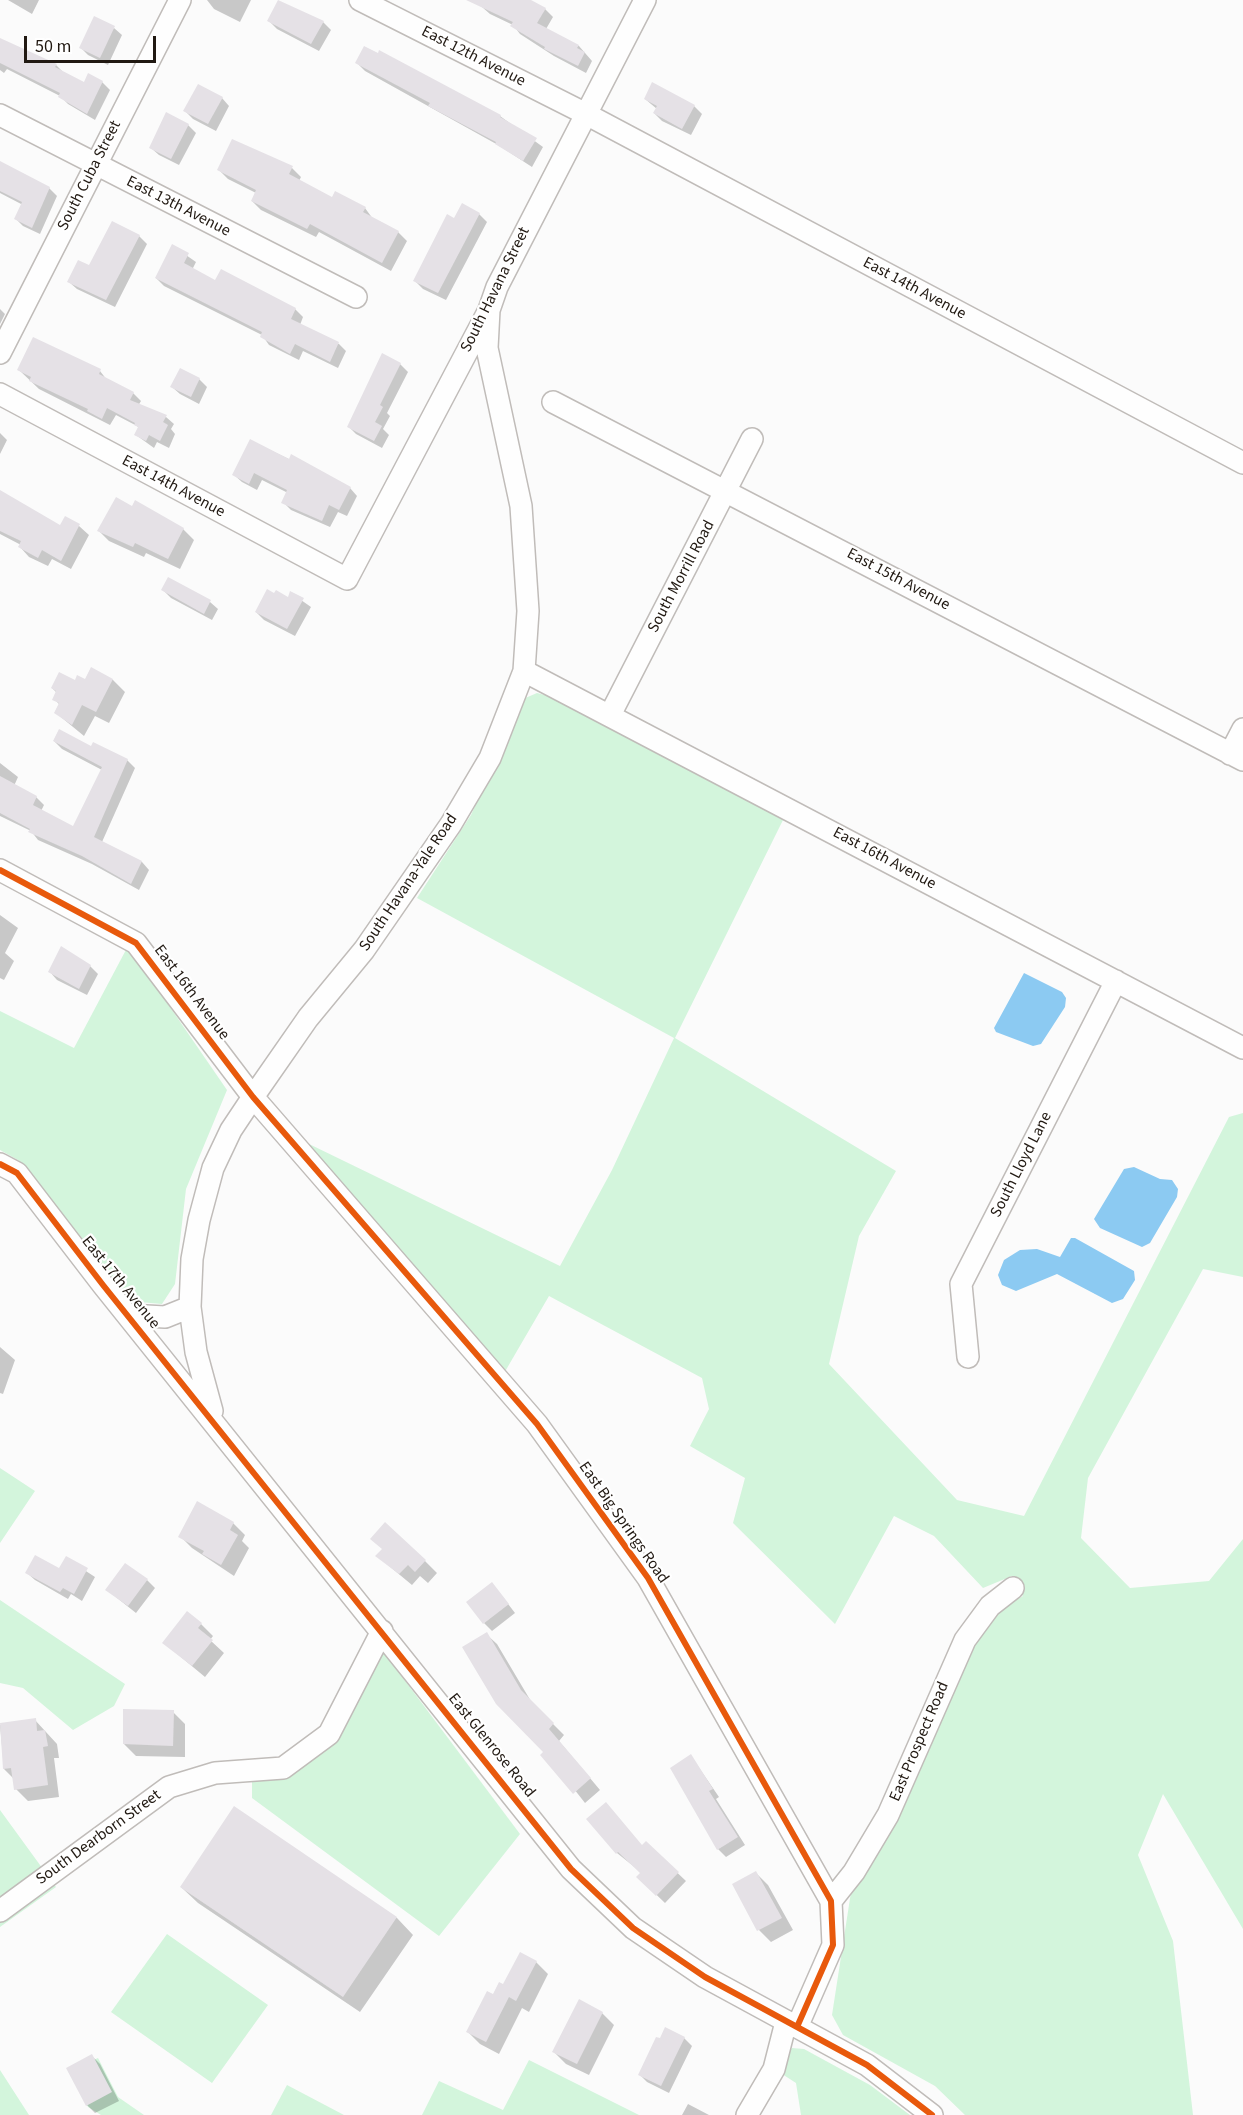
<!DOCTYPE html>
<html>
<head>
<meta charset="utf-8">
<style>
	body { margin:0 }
	#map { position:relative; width:1243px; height:2115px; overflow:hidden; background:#fbfbfb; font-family:"Source Sans 3",sans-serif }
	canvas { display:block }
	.scale { position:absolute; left:24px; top:36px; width:132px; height:27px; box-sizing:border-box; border:3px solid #211912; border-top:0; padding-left:8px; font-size:18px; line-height:21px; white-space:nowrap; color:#211912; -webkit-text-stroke:4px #fff; paint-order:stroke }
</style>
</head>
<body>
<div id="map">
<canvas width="1243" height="2115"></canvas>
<div class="scale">50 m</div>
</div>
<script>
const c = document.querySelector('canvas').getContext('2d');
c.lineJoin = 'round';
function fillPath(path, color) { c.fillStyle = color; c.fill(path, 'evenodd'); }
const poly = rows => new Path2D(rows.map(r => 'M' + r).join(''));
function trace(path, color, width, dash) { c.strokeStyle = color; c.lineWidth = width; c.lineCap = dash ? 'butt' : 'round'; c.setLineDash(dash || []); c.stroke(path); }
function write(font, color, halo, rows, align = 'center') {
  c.font = font + ' "Source Sans 3",sans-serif'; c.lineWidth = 4.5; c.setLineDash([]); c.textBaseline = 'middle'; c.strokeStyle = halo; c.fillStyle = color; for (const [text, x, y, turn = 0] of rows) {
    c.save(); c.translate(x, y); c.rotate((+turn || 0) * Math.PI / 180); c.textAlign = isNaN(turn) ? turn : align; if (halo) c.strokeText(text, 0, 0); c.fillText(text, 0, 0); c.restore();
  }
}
fillPath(poly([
	[537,693,552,697,784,818,675,1038,896,1171,859,1236,829,1364,957,1500,1024,1516,1229,1117,1243,1113,1243,1277,1203,1269,1088,1478,1081,1538,1130,1588,1209,1581,1243,1539,1243,1929,1163,1794,1138,1855,1173,1941,1193,2115,965,2115,935,2086,843,2035,832,2015,851,1892,981,1628,999,1610,1023,1596,1012,1576,983,1588,934,1536,894,1516,835,1624,733,1523,745,1478,690,1446,709,1409,702,1378,549,1296,503,1375,307,1143,560,1266,612,1170,674,1038,417,898,471,815,523,699],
	[128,946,227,1090,186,1189,175,1284,162,1304,128,1301,18,1160,0,1150,0,1011,74,1048],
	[0,1468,35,1491,0,1543],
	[0,1600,125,1684,114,1706,73,1730,23,1688,0,1683],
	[382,1650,520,1834,439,1936,252,1798,252,1778,285,1776,328,1749],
	[0,1810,56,1887,0,1927],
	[167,1934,268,2005,212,2083,111,2012],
	[792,2048,804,2049,870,2085,910,2115,801,2115,796,2083,779,2072,785,2055],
	[98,2058,118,2097,144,2115,101,2115,88,2107,68,2071],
	[529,2060,639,2115,422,2115,439,2081,503,2110],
	[0,2070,29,2115,0,2115],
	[287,2085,344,2115,271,2115]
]), '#d3f5dc');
fillPath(poly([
	[1024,973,1062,992,1066,998,1065,1007,1041,1044,1033,1046,996,1032,994,1028],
	[1134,1167,1160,1179,1172,1180,1178,1189,1177,1197,1150,1243,1142,1247,1100,1228,1094,1219,1124,1169],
	[1071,1238,1075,1238,1134,1271,1135,1280,1123,1299,1112,1303,1057,1274,1016,1291,1002,1285,998,1275,1004,1260,1020,1250,1037,1249,1060,1257]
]), '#8ccaf2');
fillPath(poly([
	[8,0,39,0,32,14],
	[207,0,251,0,240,22,214,9],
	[486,0,528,0,545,9,553,17,546,29,579,46,592,61,586,73,554,56,520,34,513,25,490,14,482,7],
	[269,21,323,22,331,30,319,51,277,29],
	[114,28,122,35,108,65,88,55,80,47],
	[0,40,56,65,64,73,85,84,102,82,110,90,95,120,68,104,60,96,7,69,4,73,0,70],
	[357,63,500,116,543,147,532,167,498,145,365,71],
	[222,98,229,106,216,131,193,119,185,111],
	[645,99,694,106,702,114,691,135,662,121,654,113,657,109],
	[188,125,196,133,179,165,159,155,151,148],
	[233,141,292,168,301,177,299,181,333,199,365,208,373,219,398,232,407,241,391,271,319,232,316,237,261,210,252,201,256,193,228,179,219,170],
	[0,162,49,188,57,196,40,234,23,226,16,219,23,205,0,193],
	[479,214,487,222,446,300,423,289,415,281,455,220],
	[139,236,147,244,115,307,77,289,69,282],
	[173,246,196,262,192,270,216,282,222,271,295,309,303,317,300,325,339,344,346,351,338,368,303,351,299,360,269,345,262,335,164,286,156,278],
	[0,309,5,314,0,324],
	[400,364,408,372,387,413,390,416,383,429,389,435,382,448,356,434,348,426],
	[19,370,100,371,107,380,133,393,141,401,138,406,166,417,174,424,171,429,175,434,169,448,157,442,154,448,136,435,139,428,137,426,116,415,110,425,39,389],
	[199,379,207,387,199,404,180,394,172,387],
	[0,433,7,440,0,454],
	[251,441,350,488,357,496,347,516,338,512,330,527,291,510,283,502,288,493,262,480,257,490,242,482,234,475],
	[0,492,61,527,65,518,79,526,89,535,71,569,52,559,48,566,29,557,20,547,21,545,0,534],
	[132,508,183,529,194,540,180,569,146,553,144,557,109,541,99,531],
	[163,590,210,602,218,609,212,620,171,598],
	[291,593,311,607,295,636,264,620,256,612,275,595,288,599],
	[91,669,113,680,125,692,109,723,95,716,84,736,56,713,60,705,54,699,57,693,52,688,86,681],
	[54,741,92,748,127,760,135,768,102,842,142,862,149,870,139,890,92,864,38,840,31,831,0,816,0,763,18,777,14,786,36,797,44,805,41,811,74,828,102,770,62,749],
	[0,915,18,928,5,953,14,961,4,980,0,978],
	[90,966,98,974,87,995,57,980,50,972],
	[0,1347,15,1360,3,1394,0,1393],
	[233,1523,245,1535,242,1541,249,1548,234,1576,192,1548,180,1536],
	[377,1556,425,1561,437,1573,428,1583,420,1576,412,1585],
	[66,1558,95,1577,82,1601,71,1594,68,1599,35,1580,27,1573,60,1570],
	[147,1580,155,1588,136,1613,107,1590],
	[499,1592,515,1613,492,1631,484,1623],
	[201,1624,213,1636,210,1640,224,1653,205,1677,164,1643],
	[486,1634,497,1644,532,1703,564,1735,559,1741,600,1790,585,1803,545,1752],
	[173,1712,185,1724,185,1757,136,1756,124,1744],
	[35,1720,57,1744,59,1758,54,1758,59,1797,28,1801,16,1789,14,1779,4,1769,0,1725],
	[691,1756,719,1797,716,1799,745,1845,726,1857,718,1849],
	[234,1809,397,1918,413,1935,360,2012,198,1903,181,1887],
	[588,1819,643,1847,646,1843,686,1881,665,1903,638,1877,642,1873,617,1853],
	[756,1873,768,1885,793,1930,771,1942,759,1930,734,1885],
	[536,1962,548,1974,529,2012,522,2008,499,2054,480,2044,468,2032,494,1996],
	[602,2013,614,2025,589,2075,566,2064,554,2052],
	[684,2038,692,2046,669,2093,647,2082,639,2074],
	[92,2056,100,2064,119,2101,95,2113,87,2105],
	[688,2104,709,2115,682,2115]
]), '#0003');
fillPath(poly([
	[278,0,324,21,311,44,267,21],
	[466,0,531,0,546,8,537,23,579,45,577,48,585,52,578,66,544,49,545,47,510,26,513,22],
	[94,16,115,26,100,58,79,48],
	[0,38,57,64,55,67,84,82,88,73,103,81,87,114,58,97,60,93,0,63],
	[364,46,378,53,379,50,501,115,500,117,537,138,523,161,495,144,496,142,428,106,430,103,355,63],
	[652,82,695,105,682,129,653,113,657,106,644,99],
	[198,84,223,97,208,124,183,111],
	[166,112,189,124,171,159,149,148],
	[232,139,293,166,289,174,332,197,335,191,366,207,363,212,399,231,382,263,310,224,307,229,251,201,256,190,217,170],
	[0,161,50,187,32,228,14,219,22,202,0,191],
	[462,203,480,213,438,293,413,281,447,214,454,218],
	[112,221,140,235,106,300,67,282,78,260,89,265],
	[172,244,189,253,184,263,215,280,221,269,296,308,291,319,339,342,330,362,295,344,290,354,260,337,262,332,155,278],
	[33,337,101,369,99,374,134,392,130,400,167,415,163,422,168,425,160,441,149,435,146,441,134,435,138,427,134,425,135,423,107,408,102,419,87,411,88,409,29,381,31,377,17,370],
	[382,353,401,363,380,405,383,407,375,422,382,426,374,441,347,427],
	[180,368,200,378,191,397,170,387],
	[250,439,289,459,291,454,351,487,339,510,329,505,322,521,281,503,287,490,254,473,249,484,232,475],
	[0,490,60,525,65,516,80,524,61,561,42,550,38,558,18,547,21,541,0,531],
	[116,497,132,506,135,500,184,528,168,559,135,543,133,547,97,531],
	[168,577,211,600,204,614,161,590],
	[267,589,274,593,276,590,288,597,290,591,304,598,287,629,255,612],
	[91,667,113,679,96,712,82,705,72,725,54,713,59,703,52,700,56,691,51,688,59,672,75,680,77,675,85,679],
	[59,729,91,746,93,742,128,759,94,837,142,861,131,884,82,856,28,832,30,829,0,813,0,776,37,796,33,805,73,826,102,767,53,741],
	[61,946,91,965,79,989,48,972],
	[197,1501,234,1522,230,1530,238,1535,221,1565,202,1554,204,1551,178,1537],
	[385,1522,426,1560,415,1572,408,1565,399,1574,375,1556,382,1549,370,1539],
	[35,1555,59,1568,66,1556,88,1568,74,1594,63,1588,60,1592,25,1573],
	[125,1563,148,1579,128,1606,105,1590],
	[492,1582,509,1604,483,1624,466,1602],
	[187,1611,202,1623,198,1628,213,1640,192,1666,162,1643],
	[487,1632,521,1690,554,1723,549,1729,591,1778,573,1794,540,1755,543,1752,496,1704,462,1647],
	[123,1709,174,1710,173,1746,123,1744],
	[36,1718,37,1731,45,1730,48,1746,43,1747,48,1785,14,1790,11,1768,3,1769,0,1723],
	[691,1754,713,1789,709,1791,738,1837,717,1850,670,1768],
	[606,1802,642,1845,646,1841,679,1872,656,1896,636,1877,640,1873,618,1852,616,1854,586,1819],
	[234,1806,397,1917,343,1997,180,1887],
	[756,1871,782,1918,757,1931,732,1884],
	[520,1952,537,1961,516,2001,509,1997,486,2042,466,2032,487,1991,493,1994,499,1982,503,1984],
	[579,1999,603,2012,577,2064,552,2052],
	[665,2027,685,2037,661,2086,638,2075,656,2037,660,2038],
	[92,2054,112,2092,86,2106,66,2068]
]), '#e5e1e6');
const minor = poly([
	[360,0,586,114,1243,463],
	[0,115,356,297],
	[0,353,180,0],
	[0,394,347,579,489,310,497,287,645,0],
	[553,402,1243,760],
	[524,671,1243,1048],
	[610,715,752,439],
	[1230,754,1243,729],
	[0,870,136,943,253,1097,537,1424,648,1578,831,1901,833,1945,797,2027],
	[0,1164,17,1173,103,1285,571,1869,633,1928,705,1977,867,2065,932,2115],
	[128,1315,165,1317,190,1307],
	[968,1357,961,1284,1116,981],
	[212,1411,196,1352,190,1307,192,1259,199,1220,213,1168,231,1130,253,1097,308,1018,364,950,451,824,490,758,524,671,528,611,521,506,487,348,489,310],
	[831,1901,854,1872,888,1815,965,1640,990,1606,1013,1588],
	[0,1911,169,1787,215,1773,283,1768,329,1734,382,1631],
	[747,2115,774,2069,786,2022]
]);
trace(minor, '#c0bcb9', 24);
trace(minor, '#fefefe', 21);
trace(poly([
	[0,870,136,943,253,1097,537,1424,648,1578,831,1901,833,1945,797,2027],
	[0,1164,17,1173,103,1285,571,1869,633,1928,705,1977,867,2065,932,2115]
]), '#e8590c', 6);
write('16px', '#211912', '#fff', [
	["East 12th Avenue",473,57,27],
	["South Cuba Street",90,176,-63],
	["East 13th Avenue",178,207,27],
	["East 14th Avenue",914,289,28],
	["South Havana Street",496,290,-64],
	["East 14th Avenue",173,487,28],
	["South Morrill Road",682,577,-62],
	["East 15th Avenue",898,580,28],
	["East 16th Avenue",884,859,28],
	["South Havana-Yale Road",409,883,-56],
	["East 16th Avenue",191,993,53],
	["South Lloyd Lane",1022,1165,-63],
	["East 17th Avenue",120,1283,51],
	["East Big Springs Road",623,1523,55],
	["East Prospect Road",920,1742,-67],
	["East Glenrose Road",491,1746,51],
	["South Dearborn Street",99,1838,-36]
]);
</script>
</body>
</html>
